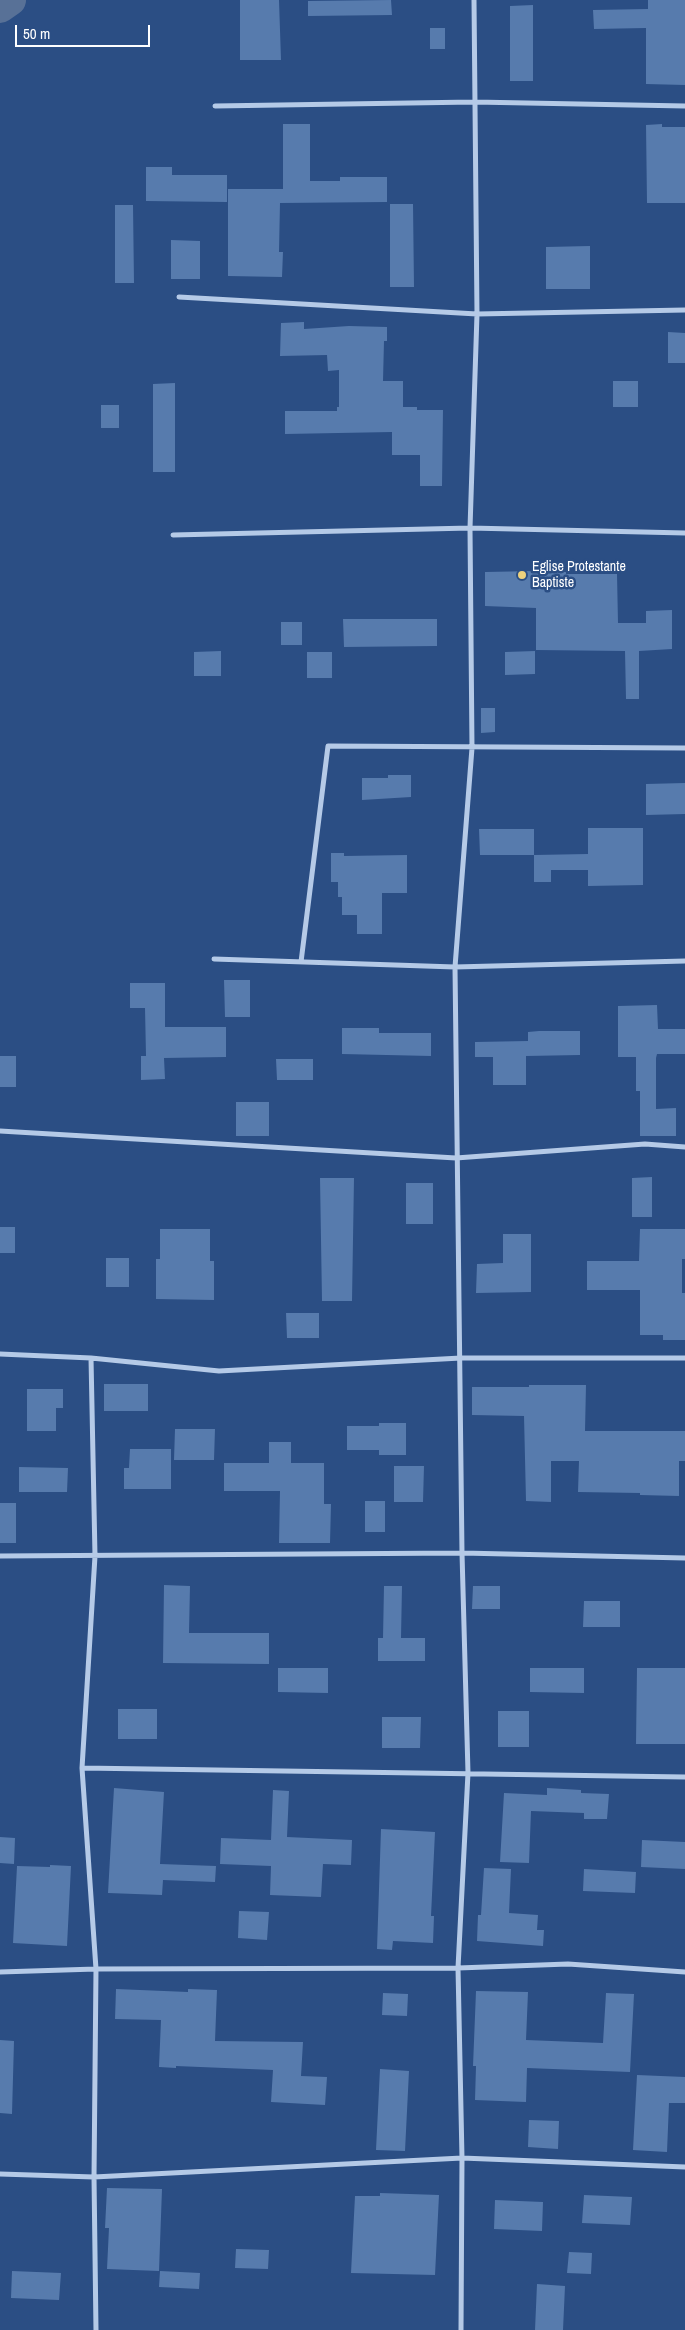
<!DOCTYPE html>
<html>
<head>
<meta charset="utf-8">
<style>
	body { margin:0 }
	#map { position:relative; width:685px; height:2330px; overflow:hidden; background:#2b4e84; font-family:"Archivo Narrow",sans-serif }
	canvas { display:block }
	.scale { position:absolute; left:15px; top:25px; width:135px; height:22px; box-sizing:border-box; border:2px solid #fff; border-top:0; padding-left:6px; font-size:15px; line-height:18px; white-space:nowrap; color:#fff; -webkit-text-stroke:4px #2b4e84; paint-order:stroke }
</style>
</head>
<body>
<div id="map">
<canvas width="685" height="2330"></canvas>
<div class="scale">50 m</div>
</div>
<script>
const c = document.querySelector('canvas').getContext('2d');
c.lineJoin = 'round';
const poly = rows => new Path2D(rows.map(r => 'M' + r).join(''));
function trace(path, color, width, dash) { c.strokeStyle = color; c.lineWidth = width; c.lineCap = dash ? 'butt' : 'round'; c.setLineDash(dash || []); c.stroke(path); }
function fillPath(path, color) { c.fillStyle = color; c.fill(path, 'evenodd'); }
function write(font, color, halo, rows, align = 'center') {
  c.font = font + ' "Archivo Narrow",sans-serif'; c.lineWidth = 5; c.setLineDash([]); c.textBaseline = 'middle'; c.strokeStyle = halo; c.fillStyle = color; for (const [text, x, y, turn = 0] of rows) {
    c.save(); c.translate(x, y); c.rotate((+turn || 0) * Math.PI / 180); c.textAlign = isNaN(turn) ? turn : align; if (halo) c.strokeText(text, 0, 0); c.fillText(text, 0, 0); c.restore();
  }
}
trace(poly([
	[0,7,10,0]
]), '#587197', 32);
fillPath(poly([
	[240,0,279,0,281,60,240,60],
	[391,0,392,15,308,16,308,1],
	[648,0,685,0,685,85,646,84,646,28,594,29,593,10,648,9],
	[533,5,533,81,510,81,510,6],
	[430,28,445,28,445,49,430,49],
	[283,124,310,124,310,181,340,181,340,177,387,177,387,202,280,203,279,252,283,252,282,277,228,276,228,189,283,189],
	[662,124,662,127,685,127,685,203,647,203,646,125],
	[146,167,172,167,172,175,227,175,227,202,146,201],
	[390,204,413,204,414,287,390,287],
	[115,205,133,205,134,283,115,283],
	[171,240,200,241,200,279,171,279],
	[590,246,590,289,546,289,546,247],
	[304,322,304,329,349,326,387,327,387,341,384,341,383,381,403,381,403,407,417,407,417,410,443,410,442,486,420,486,420,455,392,455,392,432,285,434,285,411,337,411,337,407,339,407,339,370,328,371,327,355,280,356,281,323],
	[668,332,685,333,685,363,668,363],
	[613,381,638,381,638,407,613,407],
	[175,383,175,472,153,472,153,384],
	[101,405,119,405,119,428,101,428],
	[535,571,566,572,566,574,617,574,618,623,646,623,646,611,672,610,672,649,639,651,639,699,626,699,625,651,536,650,536,608,485,606,485,572],
	[343,619,437,619,437,646,344,647],
	[281,622,302,622,302,645,281,645],
	[221,651,221,676,194,676,194,652],
	[535,651,535,674,505,675,505,652],
	[307,652,332,652,332,678,307,678],
	[481,708,495,708,495,732,481,733],
	[388,775,411,775,411,797,362,800,362,778,388,778],
	[685,783,685,814,646,815,646,784],
	[588,828,643,828,643,885,588,886,588,870,551,870,551,882,534,882,534,855,588,854],
	[479,829,534,829,534,855,480,855],
	[331,853,344,853,344,856,407,855,407,893,382,893,382,934,357,934,357,915,342,915,342,897,338,897,338,882,331,882],
	[224,980,250,980,250,1017,225,1017],
	[130,983,165,983,165,1027,226,1027,226,1057,164,1058,165,1079,141,1080,141,1056,146,1056,145,1008,130,1008],
	[657,1005,658,1029,685,1029,685,1054,657,1054,656,1058,656,1109,676,1108,676,1136,640,1136,640,1091,636,1091,636,1057,618,1057,618,1006],
	[342,1028,379,1028,379,1033,431,1033,431,1056,342,1054],
	[539,1031,580,1031,580,1055,526,1056,526,1085,493,1085,493,1057,475,1057,475,1042,528,1041,528,1032],
	[0,1056,16,1056,16,1087,0,1087],
	[276,1059,313,1059,313,1080,277,1080],
	[236,1102,269,1102,269,1136,236,1136],
	[652,1177,652,1217,632,1217,632,1178],
	[320,1178,354,1178,352,1301,322,1301],
	[406,1183,433,1183,433,1224,406,1224],
	[0,1227,15,1227,15,1253,0,1253],
	[160,1229,210,1229,210,1261,214,1261,214,1300,156,1299,156,1259,160,1259],
	[640,1229,685,1229,685,1259,682,1259,682,1293,685,1293,685,1340,663,1340,663,1335,640,1335,640,1290,587,1290,587,1261,639,1261],
	[503,1234,531,1234,531,1292,476,1293,477,1264,503,1263],
	[106,1258,129,1258,129,1287,106,1287],
	[286,1313,319,1313,319,1338,287,1338],
	[104,1384,148,1384,148,1411,104,1411],
	[529,1385,586,1385,585,1431,685,1431,685,1461,679,1461,679,1496,640,1495,640,1493,578,1492,579,1461,551,1461,551,1502,526,1501,524,1416,472,1415,472,1387,529,1387],
	[27,1389,63,1389,63,1408,56,1408,56,1431,27,1431],
	[379,1423,406,1423,406,1455,379,1455,379,1450,347,1450,347,1426,379,1426],
	[175,1429,215,1429,214,1460,174,1460],
	[269,1442,291,1442,291,1463,324,1463,324,1504,331,1504,330,1543,279,1543,280,1491,224,1491,224,1463,269,1463],
	[130,1449,171,1449,171,1489,124,1489,124,1468,129,1468],
	[394,1466,424,1466,423,1502,394,1502],
	[19,1467,68,1468,67,1492,19,1492],
	[365,1501,385,1501,385,1532,365,1532],
	[0,1503,16,1503,16,1543,0,1543],
	[164,1585,190,1586,189,1633,269,1633,269,1664,163,1663],
	[384,1586,402,1586,401,1638,425,1638,425,1661,378,1661,378,1638,383,1638],
	[473,1586,500,1586,500,1609,472,1609],
	[584,1601,620,1601,620,1627,583,1627],
	[278,1668,328,1668,328,1693,278,1692],
	[530,1668,584,1668,584,1693,530,1692],
	[637,1668,685,1668,685,1744,636,1744],
	[118,1709,157,1709,157,1739,118,1739],
	[498,1711,529,1711,529,1747,498,1747],
	[382,1717,421,1717,420,1748,382,1748],
	[114,1788,164,1792,160,1864,216,1866,215,1882,163,1880,162,1895,108,1893],
	[547,1788,581,1790,581,1793,609,1794,607,1819,584,1819,584,1813,531,1811,529,1863,500,1862,504,1793,547,1795],
	[273,1790,289,1791,287,1837,352,1840,351,1865,323,1864,321,1897,270,1895,271,1866,220,1864,221,1838,271,1840],
	[381,1829,435,1832,431,1916,434,1916,433,1943,393,1941,392,1950,377,1949],
	[0,1837,15,1838,14,1864,0,1863],
	[642,1840,685,1842,685,1869,641,1867],
	[50,1865,71,1866,67,1946,13,1943,17,1866,50,1867],
	[484,1868,511,1869,509,1913,538,1915,537,1930,544,1930,543,1946,477,1941,478,1915,481,1915],
	[584,1869,636,1872,635,1893,583,1891],
	[239,1911,269,1912,267,1940,238,1938],
	[116,1989,188,1992,188,1989,217,1990,215,2041,303,2042,301,2076,327,2077,325,2105,271,2102,273,2070,176,2066,176,2068,159,2067,161,2020,115,2019],
	[476,1991,528,1992,526,2040,603,2043,606,1993,634,1994,630,2072,527,2068,526,2102,475,2100,476,2066,473,2066],
	[383,1993,408,1994,407,2016,382,2015],
	[0,2040,14,2041,12,2114,0,2113],
	[380,2069,409,2071,405,2151,376,2150],
	[637,2075,685,2077,685,2103,669,2103,667,2152,633,2150],
	[529,2120,559,2121,558,2149,528,2147],
	[107,2188,162,2189,159,2271,107,2269,109,2228,105,2228],
	[380,2193,439,2195,435,2275,351,2273,355,2196,380,2196],
	[584,2195,632,2197,630,2225,582,2223],
	[495,2200,543,2202,542,2231,494,2229],
	[236,2249,269,2250,268,2269,235,2268],
	[569,2252,592,2253,591,2274,567,2273],
	[12,2271,61,2273,59,2300,11,2298],
	[160,2271,200,2273,199,2289,159,2287],
	[537,2284,565,2286,563,2330,535,2330]
]), '#577bad');
trace(poly([
	[215,106,474,102,685,106],
	[179,297,477,314,685,310],
	[173,535,470,528,685,533],
	[214,959,455,967,685,961],
	[301,962,328,746,685,748],
	[0,1131,456,1158,645,1144,685,1147],
	[0,1354,91,1358,219,1371,461,1358,685,1358],
	[91,1358,95,1556,82,1768,96,1969,94,2177,96,2330],
	[0,1556,462,1553,685,1558],
	[82,1768,685,1777],
	[0,1972,96,1969,458,1968,568,1964,685,1972],
	[0,2174,94,2177,462,2158,685,2167],
	[461,2330,462,2158,458,1968,468,1773,462,1553,455,967,472,748,470,528,477,314,474,0]
]), '#b5cae7', 5);
for (const [x, y, r, color] of [
	[522,575,5,"#edd17d"]
]) { const dot = new Path2D(); dot.arc(x, y, r, 0, 2 * Math.PI); c.fillStyle = color; c.fill(dot); trace(dot, '#2b4e84', 2); }
write('14px', '#fff', '#2b4e84', [
	["Eglise Protestante",532,567],
	["Baptiste",532,583]
], 'left');
</script>
</body>
</html>
